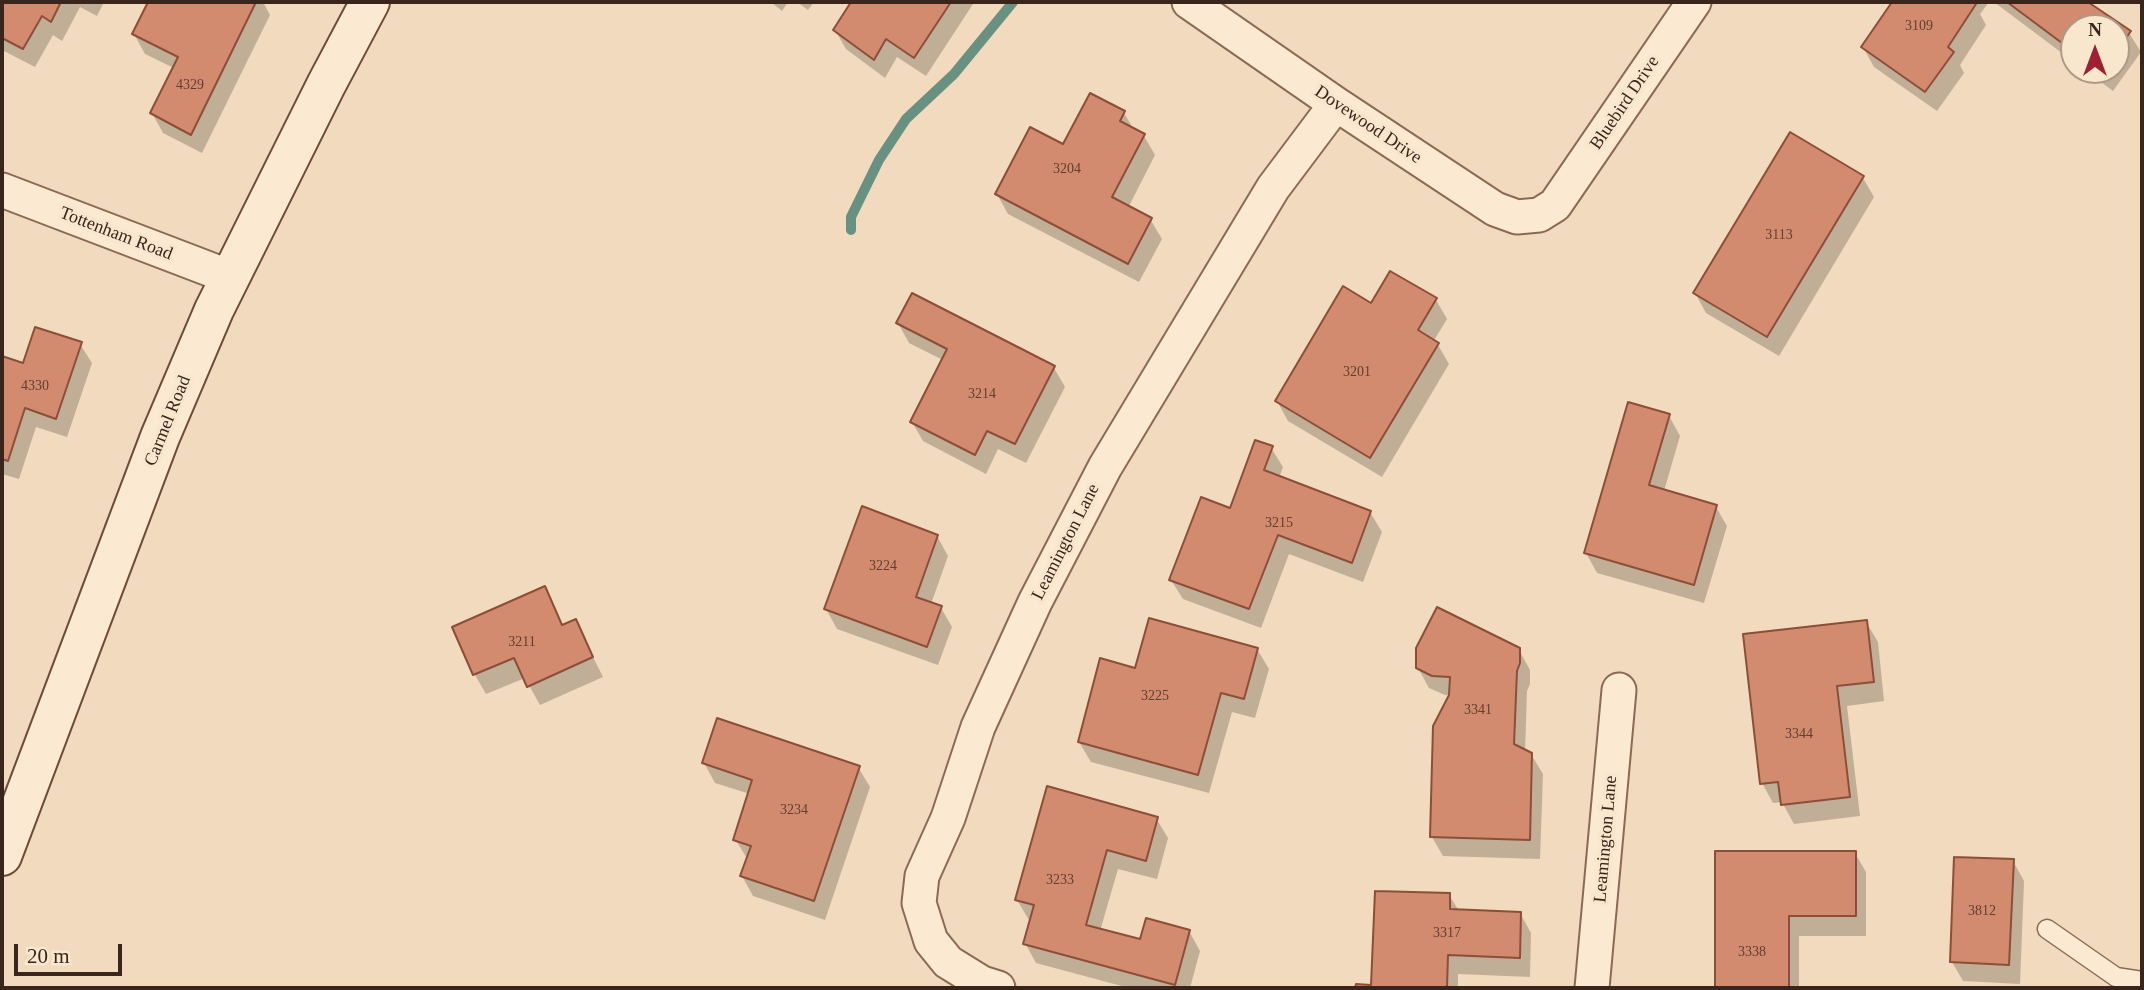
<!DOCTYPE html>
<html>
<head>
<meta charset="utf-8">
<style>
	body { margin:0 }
	#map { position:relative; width:2144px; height:990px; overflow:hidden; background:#f1dabd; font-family:Georgia,serif }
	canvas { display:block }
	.frame { position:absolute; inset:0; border:4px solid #39251b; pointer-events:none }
	.north { position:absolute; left:2060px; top:14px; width:70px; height:70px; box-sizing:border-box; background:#f8e6cd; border:2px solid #ac9986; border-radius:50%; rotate:0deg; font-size:19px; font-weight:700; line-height:28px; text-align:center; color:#39251b }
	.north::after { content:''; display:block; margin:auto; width:24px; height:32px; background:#9f2032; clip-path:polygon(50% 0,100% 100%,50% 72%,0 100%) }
	.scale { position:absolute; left:14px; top:944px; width:108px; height:32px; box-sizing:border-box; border:4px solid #39251b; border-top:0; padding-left:9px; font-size:21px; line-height:24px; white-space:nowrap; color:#39251b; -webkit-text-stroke:5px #f8e6cd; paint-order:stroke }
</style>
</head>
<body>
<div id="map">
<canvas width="2144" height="990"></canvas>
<div class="frame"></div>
<div class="north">N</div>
<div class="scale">20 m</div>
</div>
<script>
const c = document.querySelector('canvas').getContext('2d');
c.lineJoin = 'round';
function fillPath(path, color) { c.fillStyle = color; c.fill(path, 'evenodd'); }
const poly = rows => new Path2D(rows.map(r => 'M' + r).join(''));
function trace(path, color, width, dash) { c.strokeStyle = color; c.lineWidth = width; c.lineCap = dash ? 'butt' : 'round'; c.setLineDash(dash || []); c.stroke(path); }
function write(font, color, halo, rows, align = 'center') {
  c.font = font + ' Georgia,serif'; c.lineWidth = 7; c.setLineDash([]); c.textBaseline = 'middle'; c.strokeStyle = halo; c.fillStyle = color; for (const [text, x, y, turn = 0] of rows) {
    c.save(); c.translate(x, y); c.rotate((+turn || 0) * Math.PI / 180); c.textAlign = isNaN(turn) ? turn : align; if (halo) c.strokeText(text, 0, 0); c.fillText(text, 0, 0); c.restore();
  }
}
fillPath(poly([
	[2,2,104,2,97,16,80,7,62,41,53,35,35,67,2,50],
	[150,2,263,2,270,15,202,153,163,133,152,113,174,68,145,54,134,34],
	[771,2,788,2,782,11],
	[797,2,814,2,808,10],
	[853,2,972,2,973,4,926,76,897,57,885,78,846,49,835,30],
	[1894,2,1989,2,1980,14,1986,25,1960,65,1964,73,1937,111,1874,67,1863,47],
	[1994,2,2084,2,2129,33,2141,52,2113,91,2085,70,2116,70,2116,28,2074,28,2074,62],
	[1124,113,1134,130,1144,136,1155,155,1128,208,1150,219,1162,239,1139,282,1008,214,997,194,1064,146],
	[1791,135,1863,178,1874,197,1779,356,1706,313,1695,293],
	[1436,300,1447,319,1433,342,1438,345,1449,364,1382,477,1288,421,1277,401,1372,306],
	[898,323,1054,368,1065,387,1026,463,998,449,986,474,923,441,912,422,943,360,909,343],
	[80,344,92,363,67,437,36,427,19,479,2,474,2,358,24,366],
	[1669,416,1680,436,1664,491,1716,507,1727,526,1704,603,1597,573,1586,553],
	[1271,448,1283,467,1279,478,1370,512,1382,532,1363,582,1289,554,1261,628,1183,599,1171,580,1231,510],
	[937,536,948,556,931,604,941,608,952,627,938,665,837,629,826,609],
	[544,589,563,626,575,621,603,677,540,705,525,678,486,694,475,675,454,628],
	[1866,622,1878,642,1884,701,1847,706,1860,816,1794,824,1782,802,1773,803,1762,783],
	[1257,649,1269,669,1255,718,1232,712,1209,793,1091,762,1079,742,1137,670],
	[1519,650,1530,670,1530,684,1527,691,1525,751,1531,754,1543,774,1540,859,1443,856,1432,837,1450,695,1445,695,1429,688,1418,668],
	[704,763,858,767,870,787,825,920,753,896,742,876,748,860,735,839,750,794,715,783],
	[1156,818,1168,838,1157,879,1118,869,1100,931,1141,941,1189,931,1200,951,1190,988,1129,988,1036,963,1025,943,1032,920,1029,920,1017,900],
	[1717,853,1855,853,1866,872,1866,936,1799,936,1799,988,1717,988],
	[2013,861,2024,881,2020,984,1963,981,1952,962],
	[1449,895,1459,911,1520,913,1531,933,1530,977,1458,974,1458,988,1357,988,1357,986,1373,987]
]), '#0003');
trace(poly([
	[851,230,851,217,879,160,906,119,954,74,1013,2]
]), '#689181', 10);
const building = poly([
	[2,2,61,2,51,22,42,16,23,49,2,38,2,2],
	[148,2,256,2,191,135,150,113,178,57,132,34,148,2],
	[851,2,951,2,914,58,886,39,874,60,833,30,851,2],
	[1892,2,1973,2,1976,4,1948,47,1954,52,1925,92,1861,47,1892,2],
	[2007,2,2088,2,2131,31,2116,52,2116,28,2074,28,2074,52,2007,2],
	[1090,93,1125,111,1120,121,1145,134,1112,197,1152,218,1128,264,995,194,1030,127,1063,144,1090,93],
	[1790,132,1864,176,1767,337,1693,293,1790,132],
	[1390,271,1437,298,1418,330,1439,343,1370,458,1275,401,1343,286,1371,303,1390,271],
	[912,293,1055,366,1015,444,987,431,975,455,910,422,947,349,896,323,912,293],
	[35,327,82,342,56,419,25,408,8,461,2,459,2,356,23,363,35,327],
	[1628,402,1670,414,1649,485,1717,505,1694,585,1584,553,1628,402],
	[1255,440,1273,446,1264,470,1371,511,1352,563,1278,535,1249,609,1169,580,1201,497,1230,508,1255,440],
	[862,506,938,535,916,597,942,606,927,647,824,609,862,506],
	[545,586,562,625,576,619,593,657,527,687,514,658,473,675,452,627,545,586],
	[1437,607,1520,648,1520,663,1517,671,1514,744,1532,753,1530,840,1430,837,1433,726,1449,695,1450,677,1432,676,1416,668,1416,648,1437,607],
	[1149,618,1258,648,1244,699,1221,693,1198,775,1078,742,1100,658,1135,668,1149,618],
	[1867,620,1874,682,1837,686,1850,797,1781,805,1778,782,1760,784,1743,634,1867,620],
	[717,718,860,766,814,901,740,876,751,846,733,840,752,780,702,763,717,718],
	[1047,786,1158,817,1146,861,1107,850,1086,925,1140,939,1146,918,1190,930,1175,985,1023,944,1034,905,1015,900,1047,786],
	[1715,851,1856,851,1856,916,1789,916,1789,988,1715,988,1715,851],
	[1954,857,2014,859,2009,965,1950,962,1954,857],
	[1375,891,1450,893,1450,909,1521,912,1520,958,1448,955,1447,988,1355,988,1356,984,1371,985,1375,891]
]);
fillPath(building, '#d38b6f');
trace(building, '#8c4e38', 2);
const service = poly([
	[2047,929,2116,977,2142,981]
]);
const minor = poly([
	[1189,2,1336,104,1495,209,1517,217,1539,215,1555,205,1694,2],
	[2,190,230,277],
	[998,988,982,983,948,962,931,941,919,903,922,876,948,818,978,727,1035,602,1105,467,1273,188,1336,104],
	[1592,988,1619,690]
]);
const secondary = poly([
	[2,856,160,437,214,310,326,85,370,2]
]);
trace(service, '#8b6a55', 21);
trace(minor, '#8b6a55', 37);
trace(secondary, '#6c4b38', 42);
trace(service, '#fce9d1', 18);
trace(minor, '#fce9d1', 33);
trace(secondary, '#fce9d1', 38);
write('14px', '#603e30', null, [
	["3109",1919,26],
	["4329",190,85],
	["3204",1067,169],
	["3113",1779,235],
	["3201",1357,372],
	["4330",35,386],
	["3214",982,394],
	["3215",1279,523],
	["3224",883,566],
	["3211",522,642],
	["3225",1155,696],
	["3341",1478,710],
	["3344",1799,734],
	["3234",794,810],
	["3233",1060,880],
	["3812",1982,911],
	["3317",1447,933],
	["3338",1752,952]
]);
write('18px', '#39251b', '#f8e6cd', [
	["Bluebird Drive",1625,103,-56],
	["Dovewood Drive",1368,125,34],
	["Tottenham Road",116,234,21],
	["Carmel Road",168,421,-68],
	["Leamington Lane",1066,542,-63],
	["Leamington Lane",1606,839,-85]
]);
</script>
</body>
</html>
